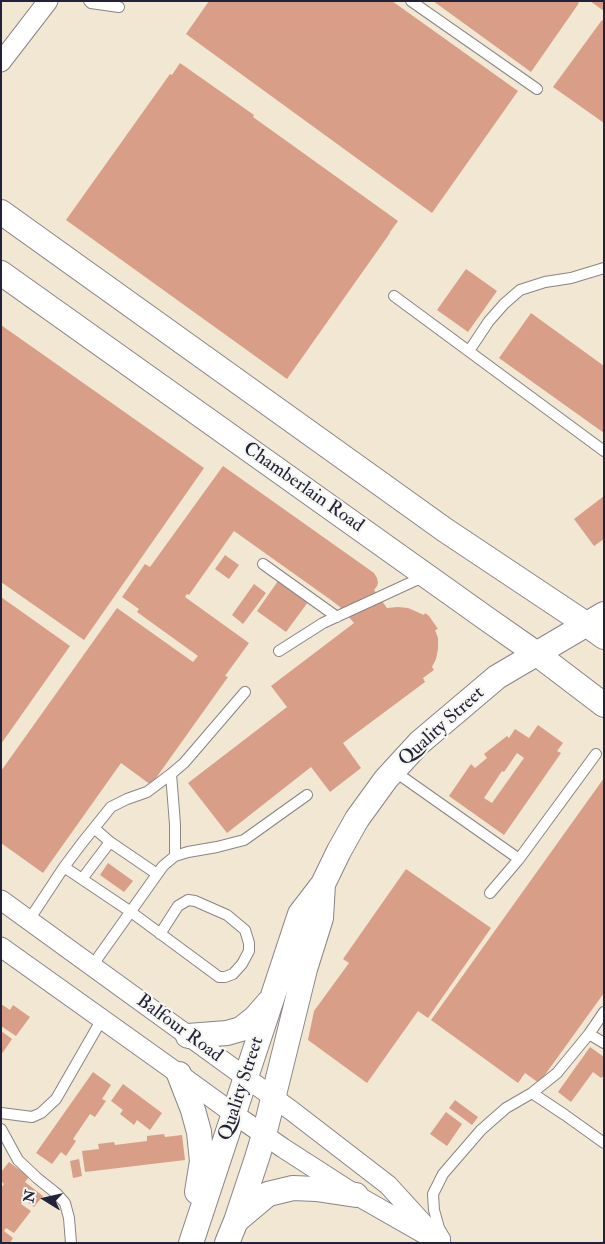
<!DOCTYPE html>
<html>
<head>
<meta charset="utf-8">
<style>
	body { margin:0 }
	#map { position:relative; width:605px; height:1244px; overflow:hidden; background:#f1e7d2; font-family:"IM FELL Double Pica",serif }
	canvas { display:block }
	.frame { position:absolute; inset:0; border:2px solid #22223b; pointer-events:none }
	.north { position:absolute; left:20px; top:1174px; width:50px; height:50px; -webkit-text-stroke:4px #f6f6f2; paint-order:stroke; rotate:280deg; font-size:14px; font-weight:700; line-height:20px; text-align:center; color:#22223b }
	.north::after { content:''; display:block; margin:auto; width:18px; height:22px; background:#22223b; clip-path:polygon(50% 0,100% 100%,50% 72%,0 100%) }
</style>
</head>
<body>
<div id="map">
<canvas width="605" height="1244"></canvas>
<div class="frame"></div>
<div class="north">N</div>
</div>
<script>
const c = document.querySelector('canvas').getContext('2d');
c.lineJoin = 'round';
function fillPath(path, color) { c.fillStyle = color; c.fill(path, 'evenodd'); }
const poly = rows => new Path2D(rows.map(r => 'M' + r).join(''));
function trace(path, color, width, dash) { c.strokeStyle = color; c.lineWidth = width; c.lineCap = dash ? 'butt' : 'round'; c.setLineDash(dash || []); c.stroke(path); }
function write(font, color, halo, rows, align = 'center') {
  c.font = font + ' "IM FELL Double Pica",serif'; c.lineWidth = 4.5; c.setLineDash([]); c.textBaseline = 'middle'; c.strokeStyle = halo; c.fillStyle = color; for (const [text, x, y, turn = 0] of rows) {
    c.save(); c.translate(x, y); c.rotate((+turn || 0) * Math.PI / 180); c.textAlign = isNaN(turn) ? turn : align; if (halo) c.strokeText(text, 0, 0); c.fillText(text, 0, 0); c.restore();
  }
}
fillPath(poly([
	[209,1,392,1,518,91,432,213,186,34],
	[433,1,577,1,579,3,531,72],
	[590,1,604,1,604,11],
	[602,20,604,21,604,123,553,87],
	[180,63,254,115,253,117,398,221,390,232,390,233,287,379,66,220,170,74,172,75],
	[466,269,497,291,468,332,437,310],
	[531,313,604,366,604,433,499,358],
	[1,325,204,468,84,640,1,582],
	[223,466,374,573,377,578,378,583,377,586,374,590,387,608,398,607,408,608,424,615,425,613,429,616,438,629,435,630,438,638,438,649,436,659,432,667,434,670,423,678,425,682,343,743,361,768,330,792,311,767,227,833,188,783,287,707,271,686,354,623,340,607,331,600,234,531,189,595,187,594,185,597,249,643,225,676,228,677,151,785,121,763,43,873,1,843,1,771,117,608,193,662,198,656,137,612,139,609,122,597,145,564,150,567],
	[604,496,604,539,594,546,574,519],
	[225,555,239,565,229,579,215,569],
	[278,581,308,602,286,632,257,611],
	[254,584,266,593,243,624,232,615],
	[1,597,70,646,1,744],
	[538,725,563,743,557,751,561,753,504,835,449,796,471,764,475,768,487,758,484,754,507,736,509,738,515,729,529,738],
	[517,753,524,758,492,803,484,798,502,771,504,772],
	[604,778,604,993,539,1083,525,1073,518,1083,431,1020],
	[108,863,133,881,124,892,100,875],
	[406,869,491,928,428,1018,418,1011,367,1083,308,1040,314,1011,349,963,343,959],
	[1,1004,10,1010,13,1005,30,1017,16,1036,1,1026],
	[1,1031,12,1039,1,1055],
	[590,1047,604,1057,604,1075,601,1078,593,1072,571,1102,558,1092],
	[93,1072,111,1085,102,1099,106,1101,95,1117,90,1114,73,1139,76,1141,66,1156,61,1152,52,1164,36,1153],
	[123,1084,162,1113,150,1130,137,1120,134,1125,120,1114,123,1110,111,1101],
	[455,1100,478,1117,472,1125,449,1108],
	[446,1112,462,1124,447,1146,430,1134],
	[164,1134,165,1137,182,1135,185,1160,85,1172,82,1151,99,1149,98,1144,114,1142,115,1145,147,1141,147,1136],
	[79,1159,82,1176,73,1178,70,1161],
	[9,1162,29,1177,25,1182,43,1196,34,1207,24,1199,21,1204,31,1211,14,1233,6,1228,4,1231,13,1238,10,1243,1,1243,1,1188,4,1184,1,1181,1,1172]
]), '#d99e87');
const service = poly([
	[89,1,91,3,119,7],
	[411,1,537,89],
	[394,296,604,451],
	[469,351,489,321,504,304,520,290,545,282,571,278,604,268],
	[263,564,337,617],
	[279,651,323,623,425,576],
	[394,771,519,859],
	[171,774,175,824,175,856],
	[110,842,157,874],
	[64,867,131,912,219,977,225,977,233,974,242,964,249,951,249,943,245,930,227,915,195,901,188,900,178,906,160,934],
	[82,879,110,842,94,828],
	[490,893,519,859,596,754],
	[29,920,64,867,82,843,111,807,127,799,147,792,171,774,184,763,245,692],
	[92,966,163,866,175,856,188,852,217,847,244,840,307,795],
	[589,1034,604,1043],
	[532,1093,565,1115,604,1143],
	[1,1113,32,1117,41,1113,56,1099,102,1019],
	[1,1129,18,1160,37,1178,57,1194,65,1203,69,1218,71,1243],
	[445,1238,439,1228,434,1210,433,1194,443,1174,481,1130,506,1108,532,1093,557,1073,589,1034,604,1012]
]);
const minor = poly([
	[1,62,48,1],
	[1,900,292,1111,388,1185,441,1243],
	[1,947,179,1074,234,1114,283,1148,356,1195,428,1236]
]);
const tertiary = poly([
	[1,212,445,530,586,624,604,637],
	[1,273,487,619,537,654,604,705],
	[188,1036,227,1033,241,1029,255,1018,269,1002],
	[179,1074,193,1110,199,1132,202,1161,197,1192],
	[237,1220,268,1194,293,1188,316,1189,356,1195],
	[191,1243,300,914,323,884,339,851,357,819,386,779,419,743,497,677,604,614],
	[227,1243,236,1221,257,1158,264,1135,305,969,321,918,323,884]
]);
trace(service, '#8a8486', 12);
trace(minor, '#8a8486', 21);
trace(tertiary, '#8a8486', 26);
trace(service, '#fff', 10);
trace(minor, '#fff', 19);
trace(tertiary, '#fff', 24);
write('19px', '#22223b', '#f6f6f2', [
	["Chamberlain Road",303,488,35],
	["Quality Street",442,727,-42],
	["Balfour Road",179,1029,36],
	["Quality Street",242,1089,-72]
]);
</script>
</body>
</html>
